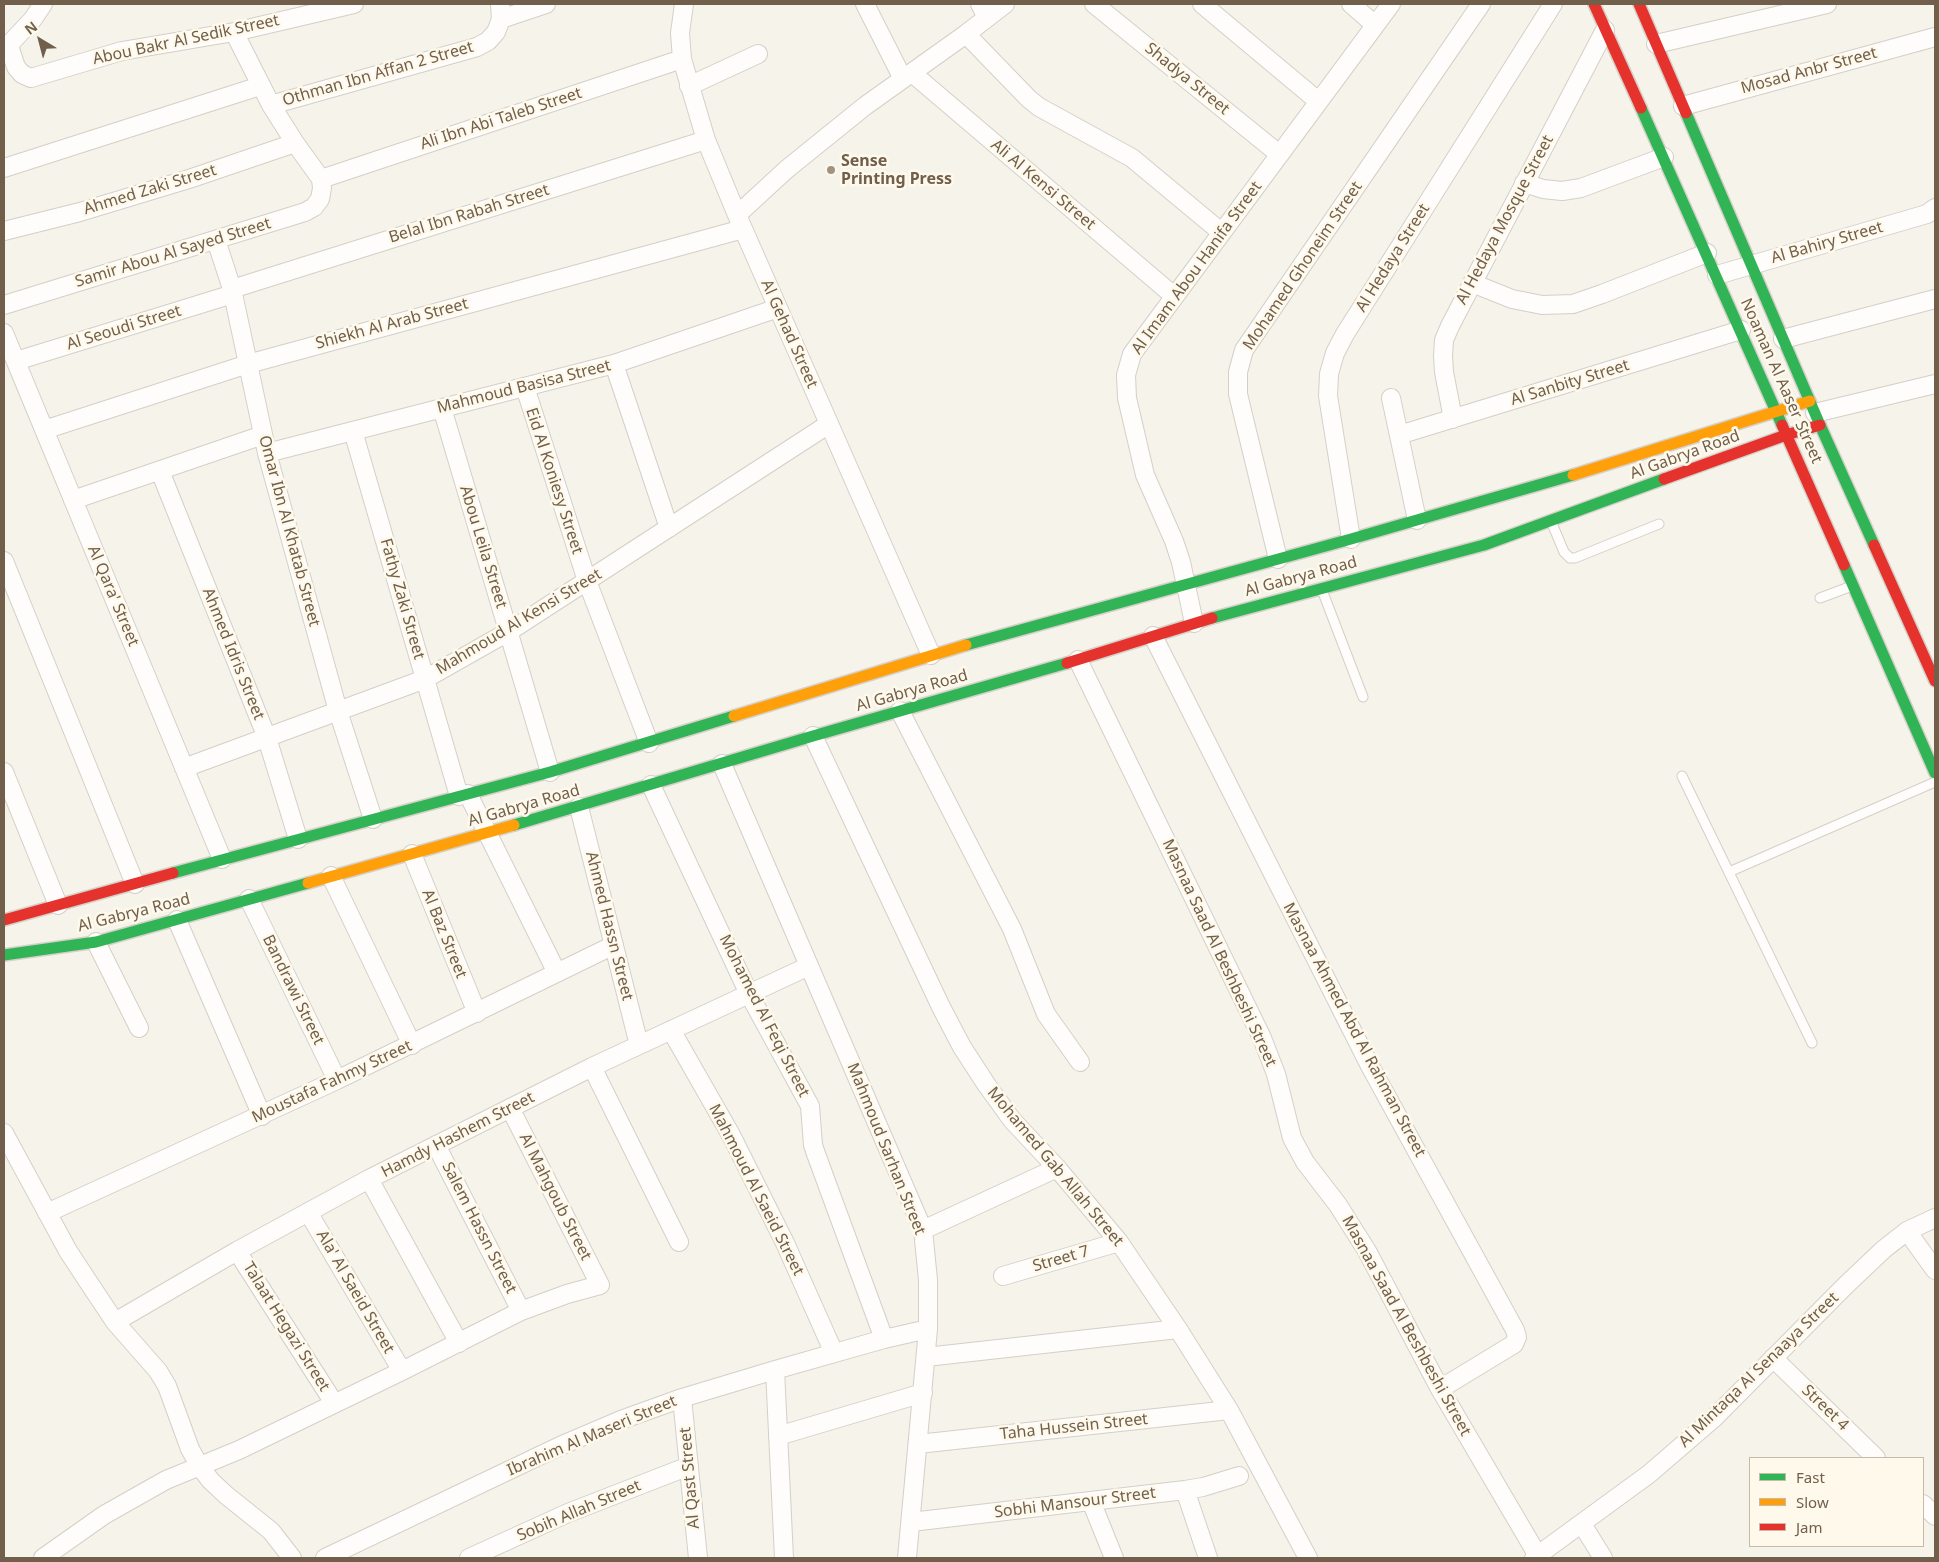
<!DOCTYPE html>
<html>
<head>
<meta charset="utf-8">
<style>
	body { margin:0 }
	#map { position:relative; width:1939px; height:1562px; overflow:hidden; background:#f6f3ea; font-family:"Noto Sans",sans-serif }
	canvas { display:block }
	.frame { position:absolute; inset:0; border:5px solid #715f4c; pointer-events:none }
	.legend { position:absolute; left:1749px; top:1457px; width:175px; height:90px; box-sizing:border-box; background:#fef9eb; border:1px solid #c6bbab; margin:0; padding:6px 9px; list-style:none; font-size:15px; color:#715f4c }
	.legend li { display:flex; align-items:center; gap:10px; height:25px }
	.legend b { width:25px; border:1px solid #c6bbab }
	.north { position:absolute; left:15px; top:15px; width:50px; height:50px; -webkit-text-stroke:4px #fef9eb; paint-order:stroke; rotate:323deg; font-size:14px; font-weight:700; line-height:20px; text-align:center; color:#715f4c }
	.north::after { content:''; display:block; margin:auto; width:18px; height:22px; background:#715f4c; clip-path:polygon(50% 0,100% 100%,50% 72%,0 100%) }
</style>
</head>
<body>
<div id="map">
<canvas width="1939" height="1562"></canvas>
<div class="frame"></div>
<ul class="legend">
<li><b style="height:6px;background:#30b455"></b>Fast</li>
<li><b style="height:6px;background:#ff9f0a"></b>Slow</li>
<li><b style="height:6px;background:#e5322d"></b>Jam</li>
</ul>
<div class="north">N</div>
</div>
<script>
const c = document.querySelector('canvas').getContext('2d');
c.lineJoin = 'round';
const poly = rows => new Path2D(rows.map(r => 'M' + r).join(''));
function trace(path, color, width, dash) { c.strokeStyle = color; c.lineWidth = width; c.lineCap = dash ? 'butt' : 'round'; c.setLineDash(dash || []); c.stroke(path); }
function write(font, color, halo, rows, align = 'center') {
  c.font = font + ' "Noto Sans",sans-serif'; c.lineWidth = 5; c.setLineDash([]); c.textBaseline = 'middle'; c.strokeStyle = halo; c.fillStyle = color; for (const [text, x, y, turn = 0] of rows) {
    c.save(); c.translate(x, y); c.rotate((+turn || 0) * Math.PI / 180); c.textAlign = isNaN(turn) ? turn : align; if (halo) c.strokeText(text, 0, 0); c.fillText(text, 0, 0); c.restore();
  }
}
const lane = poly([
	[1551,521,1564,552,1570,558,1575,558,1659,524],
	[1322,590,1363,697],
	[1820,598,1852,586],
	[1682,776,1812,1043],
	[1729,872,1935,782]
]);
const street = poly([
	[684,4,680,33,682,59,706,140,737,215,931,655],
	[865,4,903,79],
	[980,4,987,18],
	[1094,4,1279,154],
	[1202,4,1318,101],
	[1351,4,1375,25],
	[501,19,546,4],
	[966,34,1029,99,1039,107,1132,158,1221,232],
	[1656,44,1827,4],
	[9,46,16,67,22,74,31,78,122,51,234,32,354,4],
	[4,50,33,19,43,4],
	[912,73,1174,296],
	[689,86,758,54],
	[271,105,477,47,488,41,496,32,501,19,500,4],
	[1683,106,1935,37],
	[4,168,260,86],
	[321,179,682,59],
	[1524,183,1543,189,1562,191,1581,188,1664,157],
	[737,215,787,169,865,106,966,34,1005,4],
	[4,231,80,212,189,179,295,143],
	[216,240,232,289,267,453,338,711,373,819],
	[1717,275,1927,214,1935,208],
	[1472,283,1512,299,1542,305,1573,304,1602,294,1707,253],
	[232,289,706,140],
	[4,305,305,212,314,207,320,199,322,188,321,179,295,143,271,105,234,32],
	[4,333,222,859],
	[1783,339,1935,299],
	[16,361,233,294],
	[614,364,669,528],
	[525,387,587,581,649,743],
	[1391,398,1417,520],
	[442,408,550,772],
	[1815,413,1935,384],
	[1453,419,1444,372,1443,356,1444,340,1450,326,1605,30],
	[44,430,248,364,743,229],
	[353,431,459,796],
	[1399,435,1741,330],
	[267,453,614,364,778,308],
	[160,471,267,738,298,839],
	[73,500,263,435],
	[1351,539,1328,396,1329,374,1335,353,1345,334,1553,4],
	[1278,559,1238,394,1238,372,1244,350,1481,4],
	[4,561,135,884],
	[1194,623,1181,562,1174,541,1145,475,1127,398,1126,375,1132,354,1391,4],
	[1153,636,1370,1066,1515,1330,1517,1337,1514,1344,1440,1389],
	[1078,660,1262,1038,1276,1074,1292,1138,1305,1162,1338,1205,1367,1251,1440,1389,1538,1556],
	[900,711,1012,929,1046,1014,1080,1062],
	[813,736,941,1007,962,1047,986,1084,1012,1120,1057,1168,1119,1242,1178,1329,1229,1410,1308,1558],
	[722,764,923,1230,928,1280,928,1329,907,1558],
	[184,768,425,679,508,632,829,424],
	[4,772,58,905],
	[651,785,749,994,810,1106,813,1145,816,1154,884,1339],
	[468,794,557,973],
	[579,807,639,1045],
	[412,854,477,1013],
	[331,876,412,1045],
	[249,899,337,1080],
	[177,920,262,1116],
	[96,942,139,1028],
	[671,1030,731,1135,785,1243,834,1353],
	[592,1067,679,1242],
	[4,1133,68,1251,91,1286,115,1322,158,1371,167,1386,190,1449,200,1467,211,1481,226,1495,271,1531,292,1558],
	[436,1145,521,1311],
	[369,1179,459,1343],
	[308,1212,402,1371],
	[47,1213,337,1080,614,945],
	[923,1230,1057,1168],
	[1907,1231,1935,1270],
	[237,1251,334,1403],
	[1003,1276,1119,1242],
	[115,1322,237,1251,369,1179,592,1067,809,966],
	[926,1357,1178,1329],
	[1773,1358,1876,1458],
	[775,1370,784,1558],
	[682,1398,698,1558],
	[778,1436,923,1393],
	[918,1444,1229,1410],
	[1185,1490,1208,1558],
	[1091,1501,1114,1558],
	[1923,1504,1935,1516],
	[911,1522,1185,1490,1203,1487,1239,1476],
	[1582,1524,1603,1558],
	[43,1558,104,1515,166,1480,239,1450,402,1371,521,1311,567,1294,600,1285,510,1108],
	[325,1558,560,1446,621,1420,682,1398,775,1370,884,1339,928,1329],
	[469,1558,568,1513,689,1466],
	[1534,1558,1649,1474,1714,1418,1846,1285,1884,1249,1907,1231,1935,1218]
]);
const fast = poly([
	[1641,108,1782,425],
	[1686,113,1820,425,1874,545],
	[1844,565,1935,773],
	[1212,618,1484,545,1664,479],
	[966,645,1351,539,1573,475],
	[514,825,813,736,1067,663],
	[173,873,550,772,734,716],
	[4,955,96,942,308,883]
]);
const slow = poly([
	[1573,475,1810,401],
	[734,716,966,645],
	[308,883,514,825]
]);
const jam = poly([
	[1594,4,1641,108],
	[1639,4,1686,113],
	[1782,425,1844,565],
	[1664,479,1786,435,1820,425],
	[1874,545,1935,681],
	[1067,663,1212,618],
	[4,920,173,873]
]);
trace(lane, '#d4cfc7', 11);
trace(street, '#d4cfc7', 20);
trace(fast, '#d5d0c8', 14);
trace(slow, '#d5d0c8', 14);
trace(jam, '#d5d0c8', 14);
trace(lane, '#fefdfc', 9);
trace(street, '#fefdfc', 18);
trace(fast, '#30b455', 11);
trace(slow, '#ff9f0a', 11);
trace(jam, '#e5322d', 11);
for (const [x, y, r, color] of [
	[831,170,5,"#a09383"]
]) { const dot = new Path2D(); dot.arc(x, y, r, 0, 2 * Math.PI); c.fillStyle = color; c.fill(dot); trace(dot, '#fef9eb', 2); }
write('16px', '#715f4c', '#fef9eb', [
	["Abou Bakr Al Sedik Street",186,40,-12],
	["Mosad Anbr Street",1809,71,-15],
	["Othman Ibn Affan 2 Street",378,74,-16],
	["Shadya Street",1187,79,39],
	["Ali Ibn Abi Taleb Street",501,119,-18],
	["Ali Al Kensi Street",1043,185,40],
	["Ahmed Zaki Street",150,190,-17],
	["Belal Ibn Rabah Street",469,214,-17],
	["Al Hedaya Mosque Street",1505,220,-62],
	["Al Bahiry Street",1827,243,-16],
	["Samir Abou Al Sayed Street",173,253,-17],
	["Al Hedaya Street",1393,258,-58],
	["Mohamed Ghoneim Street",1303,266,-56],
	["Al Imam Abou Hanifa Street",1197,268,-54],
	["Shiekh Al Arab Street",392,324,-15],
	["Al Seoudi Street",124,328,-17],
	["Al Gehad Street",789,334,66],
	["Noaman Al Aaser Street",1781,381,66],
	["Al Sanbity Street",1570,383,-17],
	["Mahmoud Basisa Street",524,387,-14],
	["Al Gabrya Road",1685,455,-20],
	["Eid Al Koniesy Street",554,481,72],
	["Omar Ibn Al Khatab Street",289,531,75],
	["Abou Leila Street",483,547,73],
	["Al Gabrya Road",1301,577,-15],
	["Al Qara' Street",113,596,67],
	["Fathy Zaki Street",402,599,74],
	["Mahmoud Al Kensi Street",519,622,-31],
	["Ahmed Idris Street",233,654,68],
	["Al Gabrya Road",912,691,-16],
	["Al Gabrya Road",524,806,-16],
	["Al Gabrya Road",134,913,-14],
	["Ahmed Hassn Street",609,926,76],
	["Al Baz Street",444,934,68],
	["Masnaa Saad Al Beshbeshi Street",1219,953,65],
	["Bandrawi Street",293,990,64],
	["Mohamed Al Feqi Street",764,1016,63],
	["Masnaa Ahmed Abd Al Rahman Street",1354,1030,62],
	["Moustafa Fahmy Street",332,1082,-25],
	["Hamdy Hashem Street",458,1135,-27],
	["Mahmoud Sarhan Street",886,1149,68],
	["Mohamed Gab Allah Street",1055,1167,50],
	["Mahmoud Al Saeid Street",756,1190,63],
	["Al Mahgoub Street",555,1197,63],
	["Salem Hassn Street",479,1228,63],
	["Street 7",1061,1259,-16],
	["Ala' Al Saeid Street",355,1292,60],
	["Masnaa Saad Al Beshbeshi Street",1406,1326,61],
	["Talaat Hegazi Street",286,1327,58],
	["Al Mintaqa Al Senaaya Street",1759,1370,-44],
	["Street 4",1825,1408,44],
	["Taha Hussein Street",1074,1427,-6],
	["Ibrahim Al Maseri Street",592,1436,-23],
	["Al Qast Street",690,1478,-95],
	["Sobhi Mansour Street",1075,1503,-7],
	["Sobih Allah Street",579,1511,-23]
]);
write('bold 16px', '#715f4c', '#fef9eb', [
	["Sense",841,161],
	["Printing Press",841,179]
], 'left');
</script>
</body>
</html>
